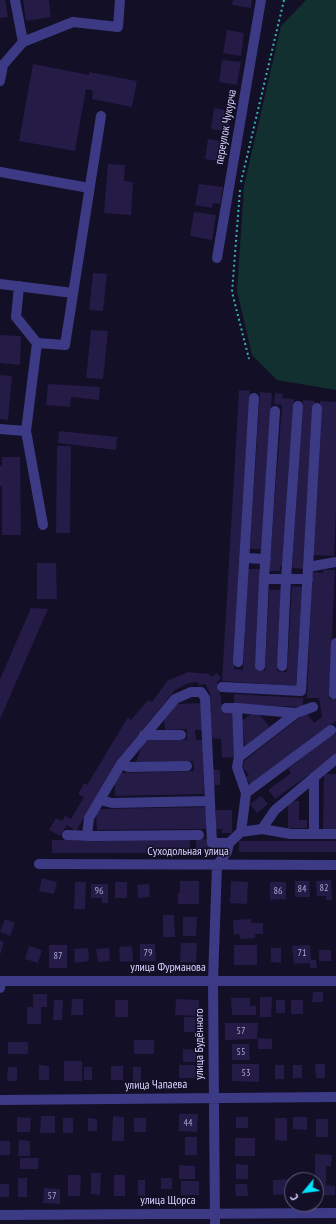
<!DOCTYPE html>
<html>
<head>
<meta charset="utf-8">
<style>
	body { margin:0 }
	#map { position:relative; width:336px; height:1224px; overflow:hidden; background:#130f26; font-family:"PT Sans Narrow",sans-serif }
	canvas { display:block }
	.north { position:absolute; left:284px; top:1172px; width:40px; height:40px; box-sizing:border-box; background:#130f26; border:1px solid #625e7d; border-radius:50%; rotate:241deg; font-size:11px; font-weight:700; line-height:16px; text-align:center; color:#d9d4ff }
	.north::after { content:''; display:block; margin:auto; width:14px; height:18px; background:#00e5ff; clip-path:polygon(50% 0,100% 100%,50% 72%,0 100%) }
</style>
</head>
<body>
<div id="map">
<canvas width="336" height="1224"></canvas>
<div class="north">С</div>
</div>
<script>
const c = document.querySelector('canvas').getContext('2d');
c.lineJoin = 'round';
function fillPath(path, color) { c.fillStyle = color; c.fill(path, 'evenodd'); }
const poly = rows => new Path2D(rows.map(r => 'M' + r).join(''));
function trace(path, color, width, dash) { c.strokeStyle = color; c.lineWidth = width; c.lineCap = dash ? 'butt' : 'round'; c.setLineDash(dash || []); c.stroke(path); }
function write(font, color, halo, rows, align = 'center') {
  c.font = font + ' "PT Sans Narrow",sans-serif'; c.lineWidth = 3; c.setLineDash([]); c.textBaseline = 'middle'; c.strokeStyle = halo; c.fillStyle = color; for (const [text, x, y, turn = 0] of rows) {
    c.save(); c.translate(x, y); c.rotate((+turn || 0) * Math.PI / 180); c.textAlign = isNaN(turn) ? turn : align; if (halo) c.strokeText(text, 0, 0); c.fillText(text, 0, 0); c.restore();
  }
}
fillPath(poly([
	[306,0,336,0,336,390,277,380,252,355,237,291,244,186,281,26]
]), '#12302f');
fillPath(poly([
	[0,0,5,0,8,17,0,18],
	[23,0,49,0,51,17,26,21],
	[233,0,252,0,251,8,232,5],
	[227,30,244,33,241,56,223,53],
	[222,60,241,62,237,85,219,82],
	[33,64,89,75,89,72,137,81,132,107,92,99,93,91,86,89,75,151,19,141],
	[214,108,231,111,228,132,211,129],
	[208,139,227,142,224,162,205,159],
	[108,164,125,165,124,181,133,182,131,215,104,213],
	[199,184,223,187,220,204,213,203,212,208,195,205],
	[194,212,216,215,212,240,190,236],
	[93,273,107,274,103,311,89,310],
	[91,330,108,331,103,379,86,378],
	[0,335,21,336,20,365,0,363],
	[0,375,12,376,8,420,0,419],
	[48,384,100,387,99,400,71,397,70,407,46,405],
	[239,390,250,391,241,535,234,669,243,670,248,569,261,569,256,670,265,671,269,590,281,590,277,671,287,672,292,586,302,587,296,686,222,681],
	[260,392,272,393,261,549,250,549],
	[275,393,283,394,282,398,294,399,282,566,280,566,280,571,269,571,282,405,274,404],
	[303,400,315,401,303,569,292,568],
	[320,401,336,402,336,509,334,556,312,555],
	[59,431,117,437,116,450,58,443],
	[57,446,71,446,70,533,56,533],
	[2,457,20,457,21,535,2,535,2,486,0,486,0,466,2,466],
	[37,563,56,563,57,599,37,599],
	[323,570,335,570,329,699,336,699,336,721,255,783,250,784,245,778,249,775,243,768,244,761,306,712,314,723,322,717,319,698,307,698,312,572,323,573],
	[31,608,48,609,0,719,0,679],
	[188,672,209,674,212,677,217,673,221,678,217,683,221,697,221,711,232,711,235,757,222,758,221,739,211,738,210,693,205,684,198,685,198,682,189,683,175,690,121,756,76,831,67,825,60,836,49,830,56,818,62,821,65,816,71,819,84,797,78,794,84,783,87,785,128,717,131,720,148,700,152,702,167,681],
	[234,694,303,698,303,707,234,704],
	[202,703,202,730,195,730,196,740,203,740,204,794,115,796,115,776,118,773,194,771,193,761,136,762,144,740,187,740,187,729,165,730,164,717,175,704],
	[256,710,270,727,245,746,242,721],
	[336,731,336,755,275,799,268,790,291,773,288,769],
	[213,770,220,770,220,785,213,785],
	[324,774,336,774,336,829,323,829],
	[261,796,268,804,257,813,250,804],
	[294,801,299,801,299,820,307,820,307,828,288,828,288,803],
	[207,807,207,829,97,830,96,813,100,809],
	[216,810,232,810,232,833,222,833,222,829,216,829],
	[196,839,209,839,209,853,196,853],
	[52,840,190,840,190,853,52,853],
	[239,841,336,841,336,852,239,852],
	[42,878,57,882,54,894,39,891],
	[331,880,332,900,326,900,326,896,317,896,316,881],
	[180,881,199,881,199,904,178,904,178,893,180,893],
	[231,881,248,882,247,904,230,903],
	[295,881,309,881,310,897,295,897],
	[75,882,86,882,85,909,74,909],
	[115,882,127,882,127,898,115,898],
	[270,882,286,882,286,899,270,900],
	[91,884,108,884,108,903,102,903,102,898,91,898],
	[149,884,150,897,138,898,137,885],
	[163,915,174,915,175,937,163,937],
	[183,917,197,917,196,936,183,936],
	[5,919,15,923,10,936,0,932],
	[251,919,251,923,263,923,263,934,255,934,255,938,240,939,239,934,234,935,233,920],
	[0,940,4,942,0,955],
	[181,943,197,943,196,962,180,962],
	[140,944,155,944,156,961,140,961],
	[49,945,67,945,67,968,49,968],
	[234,945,257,945,257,965,234,965],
	[310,945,311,960,316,960,317,968,310,968,310,963,294,964,292,946],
	[29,946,42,950,38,963,25,959],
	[132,946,133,961,120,962,119,947],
	[88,948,89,961,75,963,74,949],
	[109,948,110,961,98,962,96,949],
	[271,948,281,948,281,963,271,962],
	[319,950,331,950,331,961,319,961],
	[313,992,323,992,323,1002,312,1002],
	[33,994,47,994,47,1007,41,1007,41,1024,27,1024,27,1007,33,1007],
	[260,997,272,997,271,1017,260,1017],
	[231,998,250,998,250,1006,256,1006,256,1015,232,1015],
	[72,999,83,999,83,1015,71,1015],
	[176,999,199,1000,199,1016,175,1015],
	[54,1000,63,1000,62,1020,53,1020],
	[115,1000,128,1000,128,1017,115,1017],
	[276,1000,285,1000,285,1013,276,1013],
	[291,1000,303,1000,303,1014,291,1014],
	[184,1017,196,1017,195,1032,184,1032],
	[225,1023,258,1023,257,1039,225,1040],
	[258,1038,272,1039,272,1049,258,1049],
	[134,1040,154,1040,154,1054,134,1054],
	[8,1042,28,1042,28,1054,8,1054],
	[232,1044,249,1044,250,1060,232,1060],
	[183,1049,197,1050,196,1062,183,1062],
	[64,1061,82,1061,82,1081,64,1081],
	[232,1064,259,1064,259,1082,232,1081],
	[315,1064,325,1064,325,1078,316,1078],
	[39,1065,49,1066,49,1080,39,1080],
	[179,1065,197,1065,197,1078,179,1078],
	[275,1065,284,1065,284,1079,275,1079],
	[293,1065,302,1065,302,1078,293,1078],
	[111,1066,123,1066,123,1080,111,1080],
	[8,1067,17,1067,17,1081,7,1081],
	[84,1067,92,1067,92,1080,84,1080],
	[133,1067,141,1067,141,1087,133,1087],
	[179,1114,198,1114,197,1132,179,1131],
	[41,1116,55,1116,55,1133,40,1133],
	[113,1116,124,1117,124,1141,112,1141],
	[17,1117,31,1118,30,1132,17,1132],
	[236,1117,248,1117,248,1128,236,1128],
	[293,1117,307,1117,307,1130,293,1129],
	[63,1118,73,1118,73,1133,63,1133],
	[88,1118,97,1119,97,1131,88,1131],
	[134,1118,146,1118,146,1132,134,1132],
	[275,1118,287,1118,287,1141,275,1140],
	[316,1119,328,1119,328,1137,316,1137],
	[185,1137,197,1137,197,1155,185,1155],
	[235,1138,255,1138,255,1156,235,1156],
	[19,1140,30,1141,30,1156,18,1156],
	[0,1141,10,1141,10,1155,0,1155],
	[315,1154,332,1155,331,1166,326,1166,326,1185,335,1186,335,1195,316,1195,316,1180,315,1180],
	[20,1158,39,1158,38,1169,20,1169],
	[236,1164,248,1165,248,1179,236,1179],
	[179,1165,195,1166,195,1179,179,1179],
	[91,1173,101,1173,100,1195,91,1194],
	[68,1175,81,1175,80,1196,68,1196],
	[114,1175,125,1175,125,1196,114,1196],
	[18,1178,27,1178,27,1197,18,1197],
	[161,1178,172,1178,172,1189,161,1189],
	[290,1179,290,1194,273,1195,273,1180],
	[138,1180,145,1180,145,1196,138,1195],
	[181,1181,199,1181,199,1195,181,1195],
	[0,1184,9,1184,9,1197,0,1197],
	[235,1184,247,1184,248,1196,236,1196],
	[44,1188,60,1189,60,1204,43,1203]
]), '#241b47');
trace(poly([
	[241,182,284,0],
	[240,190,232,292,249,359]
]), '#2fb8b0', 2, [2, 3]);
trace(poly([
	[23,42,73,22,118,27,120,0],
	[0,81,3,65,23,42,15,0],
	[0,172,89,188],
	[217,258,261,0],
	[0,284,73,293],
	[19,286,16,317,37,343],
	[0,429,26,431],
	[43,525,26,431,37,343,65,345,101,116],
	[244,558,266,559],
	[308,567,336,562],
	[264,579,308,579],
	[238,662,254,398],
	[260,666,264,579,275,411],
	[282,666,286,579,298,406],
	[222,687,301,691,317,408],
	[334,694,336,643],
	[226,708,237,708,239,757,237,767,246,793,241,832],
	[237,708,296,713,313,707],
	[144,735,181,735],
	[239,757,296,713],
	[121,764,128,767,187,766],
	[314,777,314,834],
	[246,793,331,730],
	[100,800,112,803,210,801],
	[262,829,275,810,336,759],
	[67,835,96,836,199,835],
	[87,836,89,818,121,764,175,699,191,692,201,692,205,698,212,843,229,843],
	[39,864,336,865],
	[0,988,1,981,336,981],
	[0,1100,336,1097],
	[0,1215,336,1213],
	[215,1224,213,981,217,865,227,852,229,843,241,832,262,829,291,834,336,834]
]), '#3d3a85', 10);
write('10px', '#aca6d1', null, [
	["82",324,888],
	["84",302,889],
	["96",99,891],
	["86",278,891],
	["79",148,953],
	["71",302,953],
	["87",58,956],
	["57",241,1031],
	["55",241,1052],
	["53",246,1073],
	["44",188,1123],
	["57",52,1196]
]);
write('12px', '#d9d4ff', '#130f26', [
	["переулок Чукурча",226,127,-80],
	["Суходольная улица",188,852],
	["улица Фурманова",168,968],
	["улица Будённого",200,1044,-90],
	["улица Чапаева",156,1085,-1],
	["улица Щорса",168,1201]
]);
</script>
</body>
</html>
